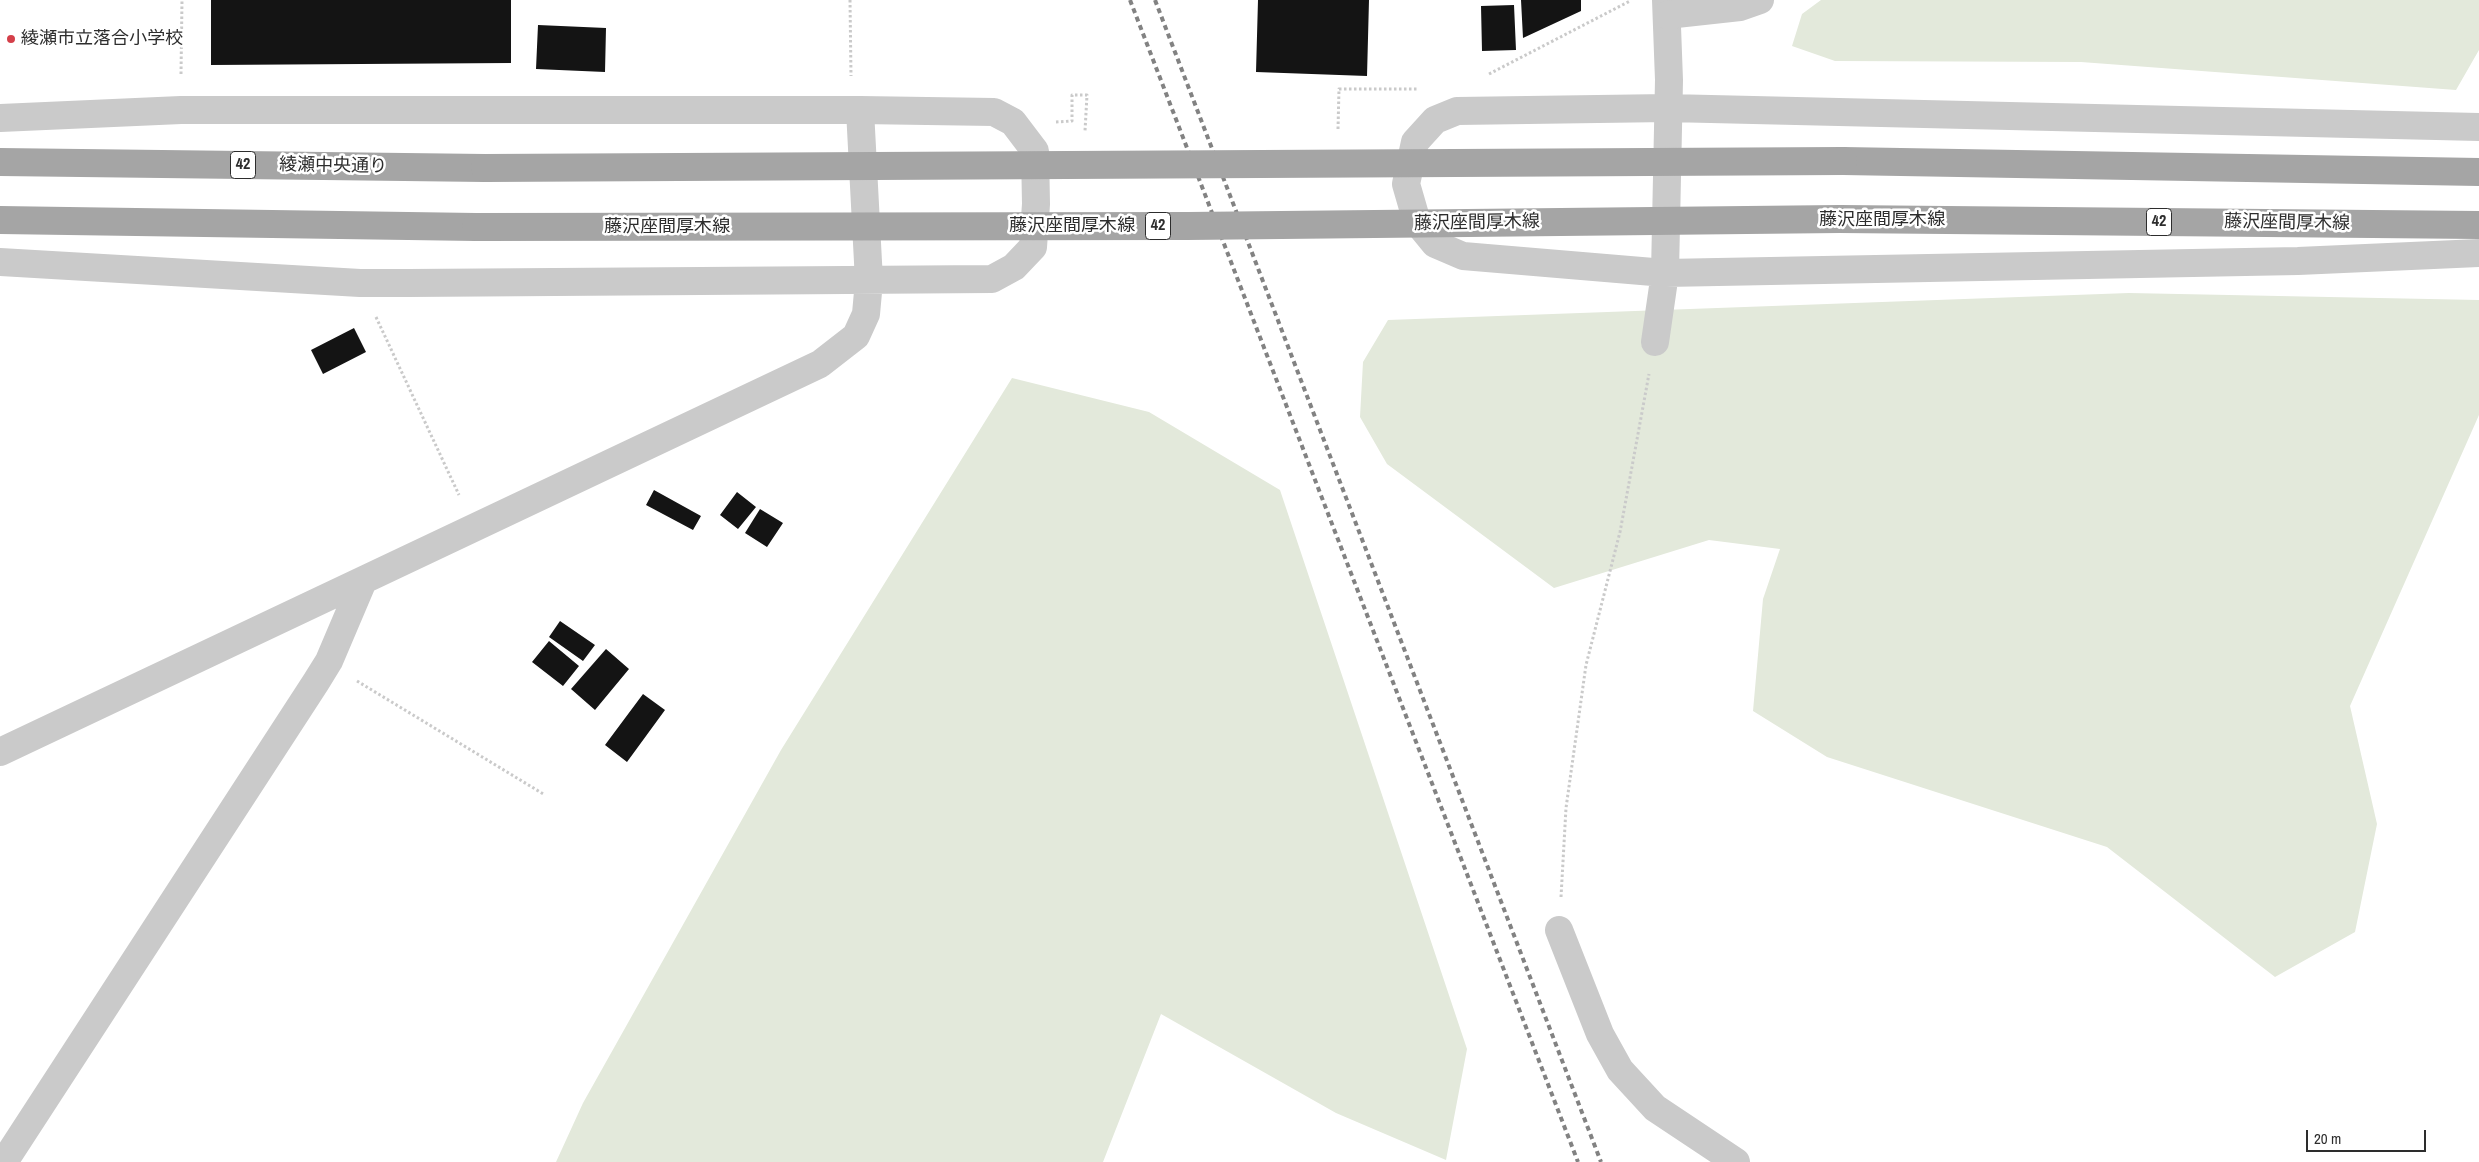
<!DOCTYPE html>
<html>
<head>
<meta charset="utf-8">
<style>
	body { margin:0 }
	#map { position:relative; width:2479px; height:1162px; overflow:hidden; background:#fff; font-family:"Archivo Narrow",sans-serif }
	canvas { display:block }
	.scale { position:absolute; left:2306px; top:1130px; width:120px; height:22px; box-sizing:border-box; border:2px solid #2d2d2d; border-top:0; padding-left:6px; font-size:15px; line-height:18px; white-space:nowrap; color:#2d2d2d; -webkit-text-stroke:4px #fff; paint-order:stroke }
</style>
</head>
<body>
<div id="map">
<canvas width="2479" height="1162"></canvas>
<div class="scale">20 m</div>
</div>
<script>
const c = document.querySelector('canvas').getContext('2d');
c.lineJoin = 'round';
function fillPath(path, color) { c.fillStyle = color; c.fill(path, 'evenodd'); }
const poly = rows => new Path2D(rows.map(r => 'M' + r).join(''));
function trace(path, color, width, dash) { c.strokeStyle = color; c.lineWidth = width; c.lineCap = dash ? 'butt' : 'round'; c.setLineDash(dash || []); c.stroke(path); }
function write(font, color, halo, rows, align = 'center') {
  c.font = font + ' "Archivo Narrow","Noto Sans JP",sans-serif'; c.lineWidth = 5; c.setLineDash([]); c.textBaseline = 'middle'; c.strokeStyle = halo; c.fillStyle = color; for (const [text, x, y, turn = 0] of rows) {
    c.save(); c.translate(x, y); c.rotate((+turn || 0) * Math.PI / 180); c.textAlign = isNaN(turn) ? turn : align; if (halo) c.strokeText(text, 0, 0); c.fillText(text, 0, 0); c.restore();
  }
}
fillPath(poly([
	[1821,0,2479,0,2479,50,2456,90,2081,62,1835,61,1792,46,1802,14],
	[2129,293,2479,300,2479,415,2350,706,2377,824,2355,932,2275,977,2107,847,1827,757,1753,711,1763,599,1780,549,1709,540,1554,588,1387,464,1360,417,1363,362,1388,320],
	[1012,378,1149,412,1280,490,1467,1049,1446,1160,1336,1113,1161,1014,1103,1162,556,1162,583,1103,781,750]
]), '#e3e9db');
fillPath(poly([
	[211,0,511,0,511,63,211,65],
	[1258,0,1369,0,1367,76,1256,72],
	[1521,0,1581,0,1581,11,1523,38],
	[1514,5,1516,50,1482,51,1481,6],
	[538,25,606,28,605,72,536,69],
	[354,328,366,352,323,374,311,350],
	[654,490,701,516,693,530,646,505],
	[737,492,756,507,738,529,720,515],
	[760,509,783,523,767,547,745,533],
	[560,621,595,645,583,661,549,637],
	[549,641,579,666,563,686,532,662],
	[606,649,629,669,595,710,571,689],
	[643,694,665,710,627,762,605,745]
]), '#141414');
trace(poly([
	[850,0,851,76],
	[181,74,182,0],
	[1489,74,1630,1],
	[1056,122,1072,121,1072,95,1087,95,1085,131],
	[1338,129,1339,89,1418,89],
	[376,317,459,495],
	[357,681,545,795],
	[1561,897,1566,808,1586,665,1620,532,1649,374]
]), '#cacaca', 3, [2.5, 2.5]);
trace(poly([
	[0,118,181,110,860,110,869,281,866,314,856,336,820,364,0,752],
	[2479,127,1668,108,1457,111,1435,120,1415,142,1406,184,1417,222,1435,244,1463,256,1665,273,2298,261,2479,253],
	[0,262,360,283,409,283,992,279,1014,267,1033,247,1036,204,1035,151,1013,122,994,112,860,110],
	[1655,342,1665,273,1669,80,1666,0],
	[1559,930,1600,1034,1620,1070,1655,1108,1736,1162],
	[4,1162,316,682,329,661,363,581]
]), '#cacaca', 28);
trace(poly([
	[1667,15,1740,7,1760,0]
]), '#cacaca', 28);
trace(poly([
	[1843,161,2479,172],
	[0,162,485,168],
	[1840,219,2479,225],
	[0,220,476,227]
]), '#a5a5a5', 28);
trace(poly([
	[1130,0,1578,1162],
	[1155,0,1601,1162]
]), '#828282', 4, [5, 4]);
trace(poly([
	[485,168,1843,161],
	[476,227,1188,226,1840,219]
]), '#a5a5a5', 28);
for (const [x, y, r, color] of [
	[11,39,5,"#d43f49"]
]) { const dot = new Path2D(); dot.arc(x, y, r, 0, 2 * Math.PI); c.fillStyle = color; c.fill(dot); trace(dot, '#fff', 2); }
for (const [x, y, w] of [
	[243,165,25],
	[2159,222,25],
	[1158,226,25]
]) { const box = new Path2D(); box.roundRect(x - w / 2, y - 13.5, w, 27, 4); c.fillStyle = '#fff'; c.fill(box); trace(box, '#2d2d2d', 1); }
write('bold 16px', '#2d2d2d', null, [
	["42",243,165],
	["42",2159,222],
	["42",1158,226]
]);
write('18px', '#2d2d2d', '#fff', [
	["綾瀬市立落合小学校",21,39]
], 'left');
write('18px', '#2d2d2d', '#fff', [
	["綾瀬中央通り",333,166,1],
	["藤沢座間厚木線",1882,220],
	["藤沢座間厚木線",1477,223,-1],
	["藤沢座間厚木線",2287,223,1],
	["藤沢座間厚木線",1072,226],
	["藤沢座間厚木線",667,227]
]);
</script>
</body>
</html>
